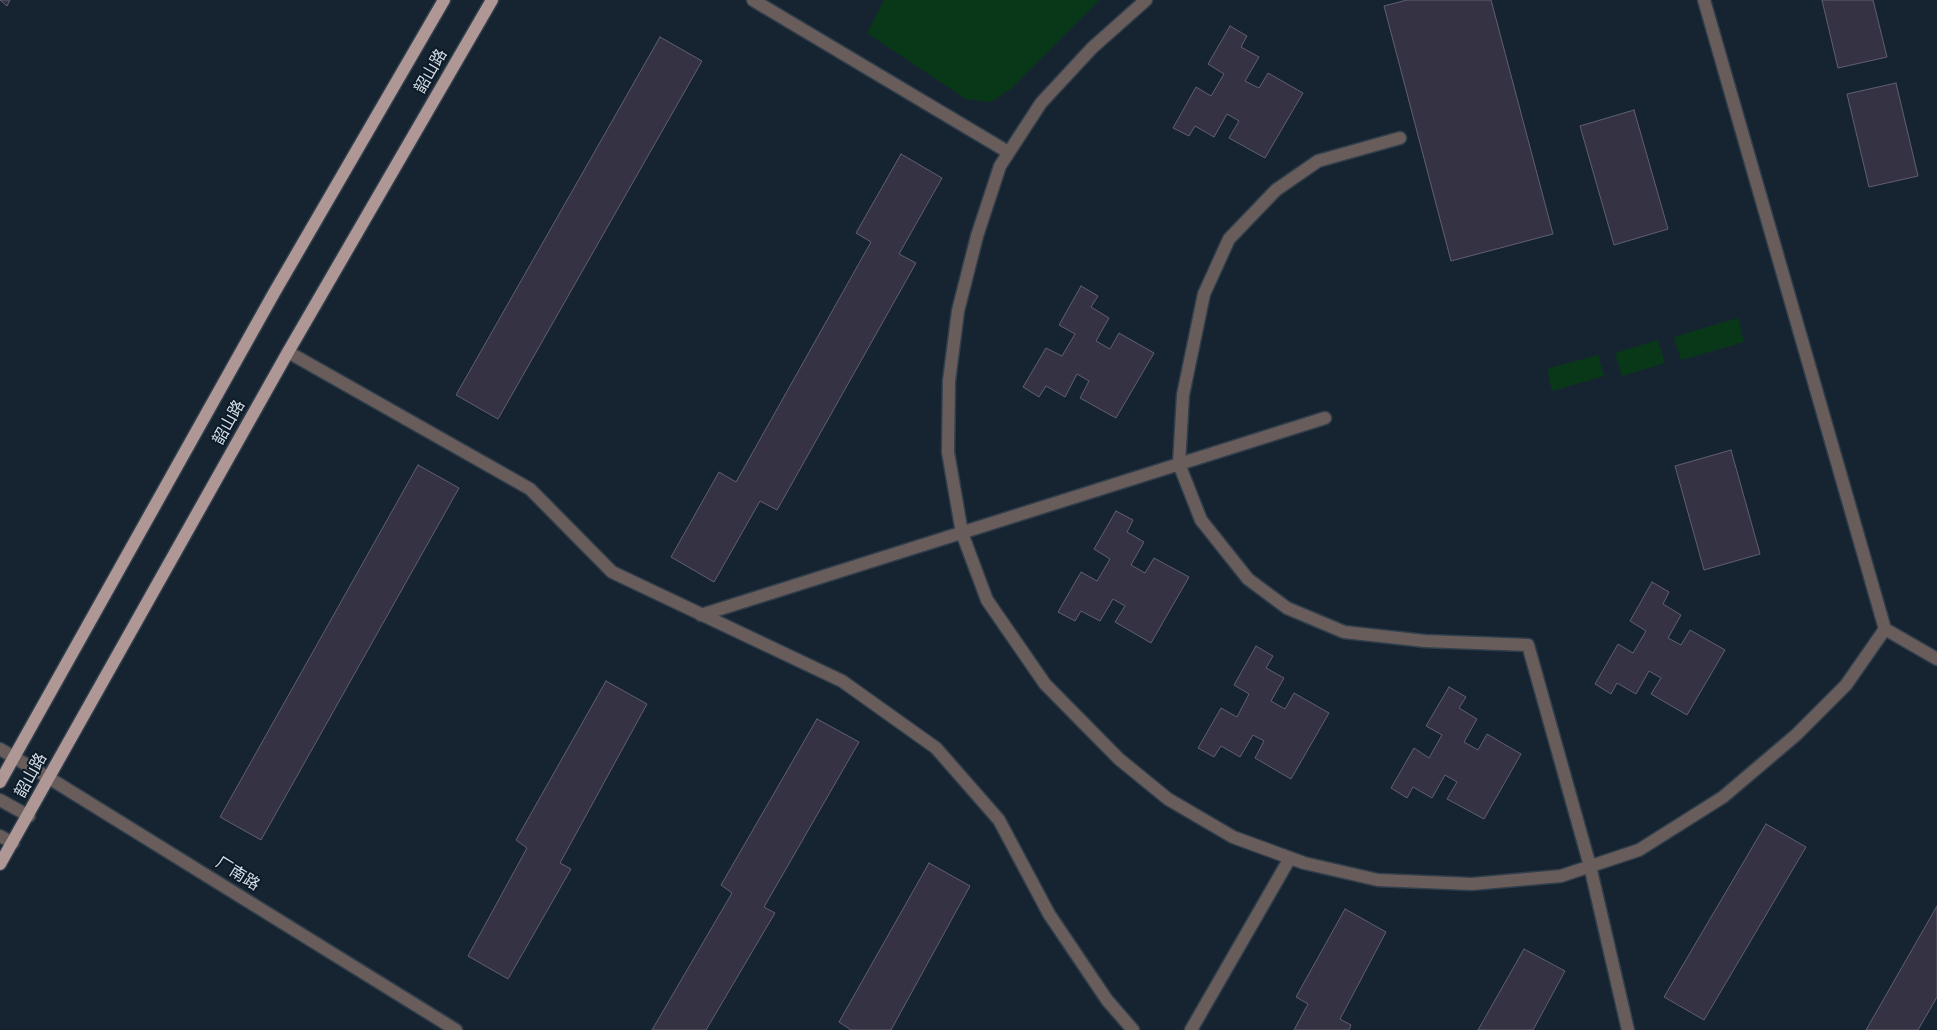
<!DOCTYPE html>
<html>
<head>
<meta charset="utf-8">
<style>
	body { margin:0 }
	canvas { display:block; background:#162432 }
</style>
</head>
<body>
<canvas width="1937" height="1030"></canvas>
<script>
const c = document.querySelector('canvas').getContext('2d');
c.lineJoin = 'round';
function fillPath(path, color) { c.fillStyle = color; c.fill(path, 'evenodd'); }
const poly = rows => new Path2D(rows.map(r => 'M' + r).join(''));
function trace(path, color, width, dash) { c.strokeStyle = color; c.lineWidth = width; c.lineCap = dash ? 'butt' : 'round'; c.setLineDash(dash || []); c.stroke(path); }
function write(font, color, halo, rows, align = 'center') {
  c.font = font + ' "Source Sans 3","Noto Sans SC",sans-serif'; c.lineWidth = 4; c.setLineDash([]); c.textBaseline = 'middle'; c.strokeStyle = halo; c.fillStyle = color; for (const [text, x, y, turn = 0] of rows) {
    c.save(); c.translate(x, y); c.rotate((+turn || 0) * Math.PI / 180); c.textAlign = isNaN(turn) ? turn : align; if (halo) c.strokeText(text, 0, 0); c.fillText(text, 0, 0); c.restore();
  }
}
fillPath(poly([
	[884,0,1099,0,1013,87,991,102,966,99,867,33],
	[1738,318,1744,342,1681,360,1674,337],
	[1658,340,1665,363,1622,376,1615,353],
	[1598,355,1604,376,1552,391,1547,369]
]), '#083817');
const building = poly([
	[0,0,10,0,7,6,0,0],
	[1407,0,1491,0,1553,234,1451,261,1384,6,1407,0],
	[1822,0,1873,0,1887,57,1838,68,1822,0],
	[1230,26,1247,36,1241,47,1259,57,1245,81,1259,88,1268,73,1303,93,1265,158,1229,138,1239,121,1227,114,1214,137,1195,126,1189,136,1173,128,1196,87,1211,96,1224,74,1208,64,1230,26],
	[660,37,702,61,498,419,456,395,660,37],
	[1896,83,1918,176,1869,187,1847,94,1896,83],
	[1634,110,1668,229,1614,245,1580,126,1634,110],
	[901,154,942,178,899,254,916,263,777,510,760,501,714,582,671,557,719,472,736,482,871,242,856,233,901,154],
	[1081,286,1098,296,1091,307,1109,318,1096,341,1110,349,1119,333,1154,353,1116,418,1080,398,1089,381,1077,374,1065,397,1046,386,1039,397,1023,387,1046,348,1062,356,1075,334,1059,325,1081,286],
	[1731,450,1760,554,1704,570,1675,466,1731,450],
	[418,465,459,488,261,840,220,817,418,465],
	[1116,511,1133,520,1127,532,1144,542,1131,565,1145,573,1154,558,1189,577,1151,643,1115,622,1125,606,1113,599,1100,621,1081,611,1075,621,1058,612,1081,572,1097,581,1110,559,1094,549,1116,511],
	[1652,582,1669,592,1663,604,1681,615,1668,638,1681,645,1690,630,1725,650,1687,715,1651,694,1661,678,1649,671,1636,694,1617,683,1611,694,1595,684,1618,644,1633,653,1646,631,1630,621,1652,582],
	[1256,646,1273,656,1266,668,1284,678,1271,701,1285,709,1294,693,1329,713,1291,779,1255,758,1264,741,1253,735,1240,757,1221,746,1214,757,1198,748,1221,708,1237,717,1249,694,1234,685,1256,646],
	[606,681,647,704,560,863,571,869,508,979,468,956,527,848,516,840,606,681],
	[1449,687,1466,697,1459,708,1477,719,1464,742,1478,750,1487,734,1521,754,1484,819,1447,799,1457,782,1445,775,1432,798,1413,787,1407,798,1391,788,1414,748,1429,758,1442,735,1426,726,1449,687],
	[817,719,859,742,764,907,775,913,706,1030,652,1030,732,893,721,885,817,719],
	[1766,824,1806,847,1704,1020,1664,997,1766,824],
	[929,863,970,886,891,1030,851,1030,839,1022,929,863],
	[1937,906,1937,997,1918,1030,1866,1030,1937,906],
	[1345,909,1386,932,1340,1019,1351,1025,1349,1030,1294,1030,1308,1004,1296,997,1345,909],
	[1524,949,1565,971,1533,1030,1478,1030,1524,949]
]);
fillPath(building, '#353244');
trace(building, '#615e73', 1);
const minor = poly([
	[753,0,1008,152],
	[1146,0,1092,48,1041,103,1000,166,977,236,958,311,949,381,948,452,962,533,987,600,1045,684,1119,759,1168,799,1233,837,1304,863,1378,880,1472,884,1561,876,1639,850,1723,797,1796,735,1846,685,1885,629],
	[1704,0,1885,629,1937,659],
	[1400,138,1318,161,1276,190,1229,239,1204,294,1183,395,1179,464,1201,520,1248,579,1287,608,1344,632,1425,641,1528,645,1590,866,1628,1030],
	[288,352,530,489,612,572,842,681,936,748,999,820,1049,914,1107,1000,1133,1030],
	[701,615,1325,418],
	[0,749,49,778,456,1030],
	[0,800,29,816],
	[0,836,13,843],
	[1191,1030,1290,858]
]);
const major = poly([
	[0,782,274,293,444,0],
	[0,864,288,352,492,0]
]);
trace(minor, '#313e4b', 15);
trace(major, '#313e4b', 15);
trace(minor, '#685d5b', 12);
trace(major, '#ae9794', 12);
write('16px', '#d4dde6', '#0d1a28', [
	["韶山路",432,72,-60],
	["韶山路",230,423,-61],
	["韶山路",32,776,-61],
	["厂南路",237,875,32]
]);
</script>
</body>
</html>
